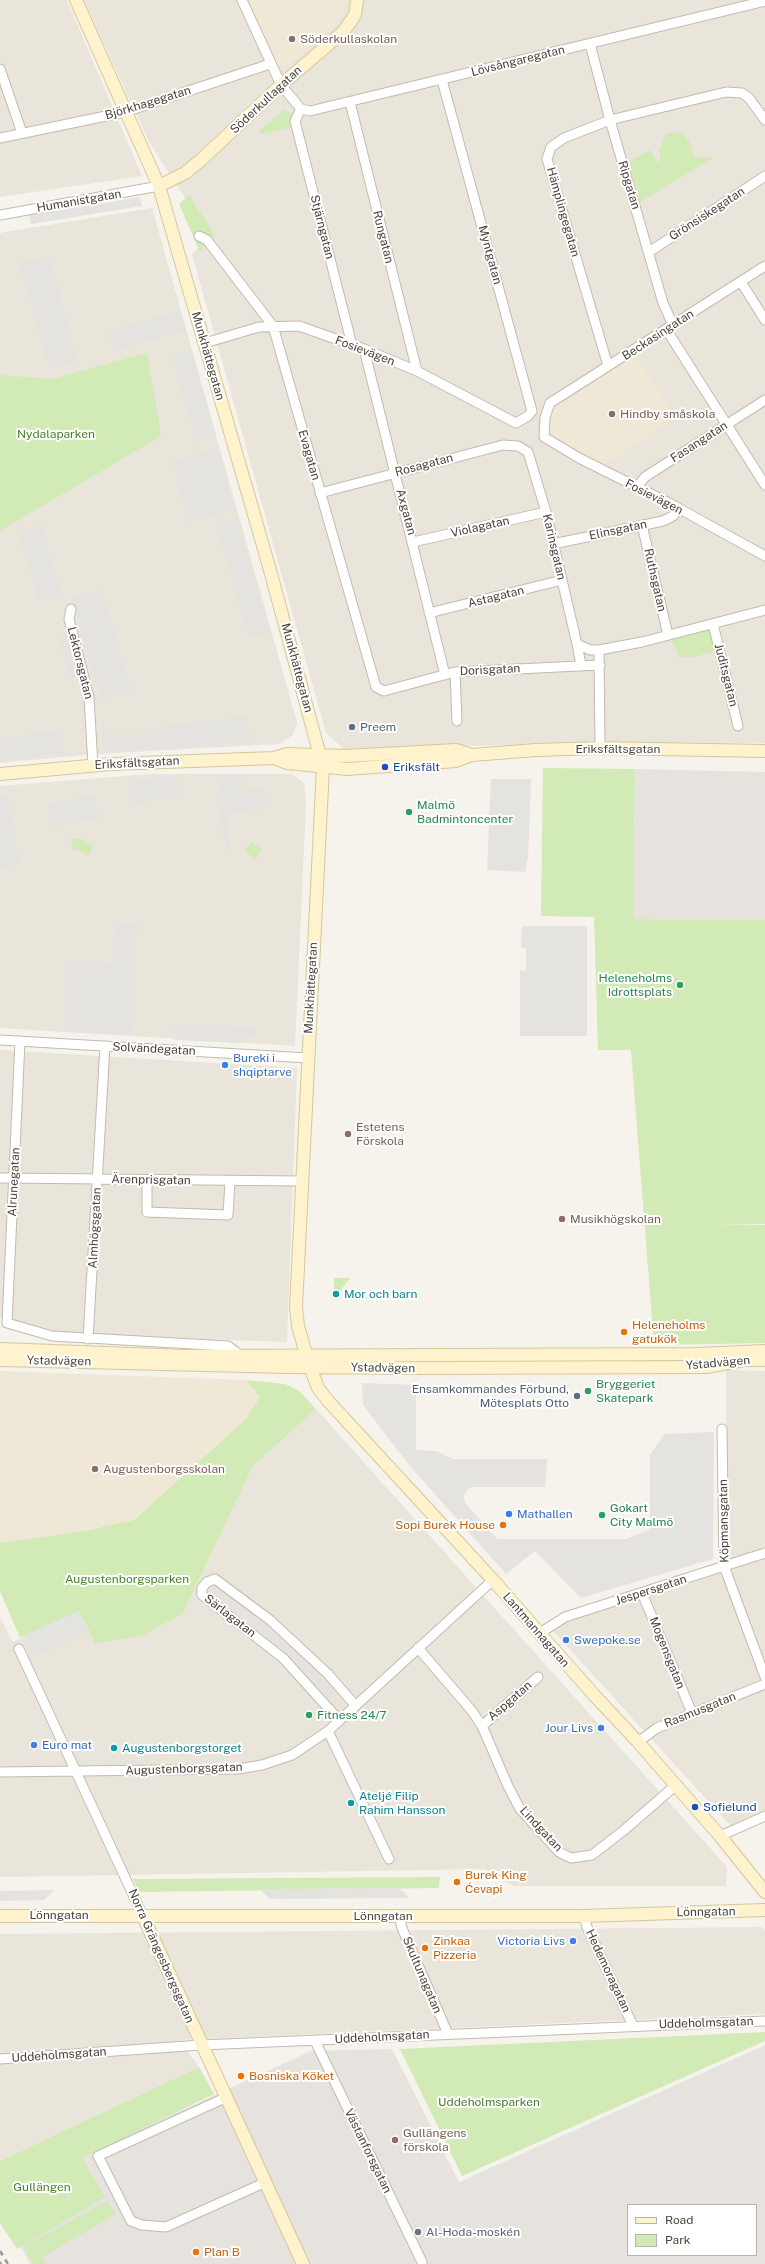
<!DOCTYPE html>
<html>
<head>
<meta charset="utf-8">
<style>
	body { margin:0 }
	#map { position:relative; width:765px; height:2264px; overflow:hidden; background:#f6f3ec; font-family:"Public Sans",sans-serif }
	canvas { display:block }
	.legend { position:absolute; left:627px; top:2204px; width:130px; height:52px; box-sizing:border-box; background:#fff; border:1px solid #b7b4b0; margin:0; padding:5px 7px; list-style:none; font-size:12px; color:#4b4439 }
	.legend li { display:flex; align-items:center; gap:8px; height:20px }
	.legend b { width:20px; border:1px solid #b7b4b0 }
</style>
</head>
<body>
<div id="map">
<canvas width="765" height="2264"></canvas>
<ul class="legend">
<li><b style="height:5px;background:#fff3cd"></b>Road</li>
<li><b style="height:11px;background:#d2eab5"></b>Park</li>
</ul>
</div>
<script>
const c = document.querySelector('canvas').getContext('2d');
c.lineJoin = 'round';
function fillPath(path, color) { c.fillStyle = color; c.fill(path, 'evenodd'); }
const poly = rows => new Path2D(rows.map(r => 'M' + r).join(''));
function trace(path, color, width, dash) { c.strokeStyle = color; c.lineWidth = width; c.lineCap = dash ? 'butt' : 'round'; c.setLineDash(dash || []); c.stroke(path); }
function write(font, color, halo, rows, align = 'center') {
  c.font = font + ' "Public Sans",sans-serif'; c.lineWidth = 4; c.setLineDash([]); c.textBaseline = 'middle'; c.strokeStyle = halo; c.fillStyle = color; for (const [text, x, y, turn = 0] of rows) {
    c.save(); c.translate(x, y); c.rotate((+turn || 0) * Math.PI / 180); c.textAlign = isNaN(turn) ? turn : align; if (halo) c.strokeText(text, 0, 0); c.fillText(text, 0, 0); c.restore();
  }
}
fillPath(poly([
	[0,0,67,0,142,176,0,197],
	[84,0,765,0,765,743,620,742,344,749,326,733,192,254,209,235,149,142],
	[152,208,297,722,293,735,279,744,96,754,0,763,0,233],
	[149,774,292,774,304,783,306,804,295,1046,0,1028,0,786],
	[0,1050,297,1068,287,1342,86,1335,25,1327,0,1318],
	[726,1370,765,1371,765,1810,730,1825,552,1630,578,1615,727,1568],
	[316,1409,727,1867,726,1886,513,1886,485,1869,0,1877,0,1617,13,1642,79,1611,89,1632,183,1613,253,1466],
	[762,1927,765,1931,765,2014,180,2040,199,2067,0,2161,0,1934]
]), '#eae5da');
fillPath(poly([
	[635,769,765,772,765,920,633,919],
	[765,2045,765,2264,30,2264,21,2247,82,2156,311,2051,392,2049,459,2182],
	[628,2205,756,2205,756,2255,628,2255]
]), '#e6e2dd');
fillPath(poly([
	[247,0,348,0,344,15,338,23,292,63,282,68,278,66,271,55],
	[635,356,676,418,603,466,547,436,551,410],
	[0,1371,246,1380,261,1397,246,1419,134,1520,83,1531,0,1543]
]), '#efe8d6');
fillPath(poly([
	[284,110,294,114,300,125,263,134,259,131],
	[678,132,683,134,689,141,694,157,713,158,640,202,628,162,650,150,657,162,661,161,659,152,666,134],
	[189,195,214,234,200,252,179,204],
	[147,353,161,436,0,531,0,375,52,379],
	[711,630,716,645,712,652,693,657,679,657,672,640],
	[543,768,635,769,633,919,765,920,765,1224,713,1225,765,1225,765,1343,654,1345,631,1050,598,1050,594,917,541,916],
	[78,838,94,845,88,856,77,849,73,851,71,839],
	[251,842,262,849,256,859,244,851],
	[334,1278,350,1278,334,1299],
	[246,1380,285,1384,299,1391,316,1409,253,1466,183,1613,142,1636,95,1643,79,1611,20,1638,0,1591,0,1543,83,1531,134,1520,246,1419,260,1397],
	[440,1877,439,1888,139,1892,133,1879],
	[765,2032,765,2041,462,2176,400,2049],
	[199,2067,214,2094,82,2158,105,2197,17,2249,0,2223,0,2161],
	[107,2201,116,2214,42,2257,46,2264,33,2264,23,2247]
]), '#d2eab5');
fillPath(poly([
	[140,197,142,206,31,224,29,215],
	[50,257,77,361,49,369,19,263],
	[180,310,186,330,114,351,108,331],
	[191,349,216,436,196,442,171,354],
	[218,448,235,510,188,522,172,461],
	[236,518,269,632,249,638,216,524],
	[42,525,61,595,39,602,19,532],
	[101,589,132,691,102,700,71,598],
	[66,634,78,677,70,679,58,636],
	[247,716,251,741,178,748,104,751,102,734,158,734,158,727],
	[61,730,64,753,0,761,0,738],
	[216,775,240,775,243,791,264,787,267,808,226,815,231,850,229,851,225,846,219,810,223,809,221,799,218,799,217,793,220,792],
	[170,776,176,776,180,797,132,804,128,782],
	[491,779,531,779,528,858,525,872,487,870],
	[7,794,20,864,0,868,0,796],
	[95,795,99,818,51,827,47,804],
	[115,923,137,923,133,1035,63,1032,66,961,113,963],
	[522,926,587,926,587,1036,520,1036,520,971,526,970,526,948,521,948],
	[170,1023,257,1028,256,1036,243,1038,240,1043,174,1040,178,1034],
	[362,1383,416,1385,416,1450,437,1451,453,1459,547,1459,545,1487,471,1487,466,1491,464,1497,465,1503,497,1539,627,1539,650,1529,650,1455,664,1434,714,1432,713,1559,581,1598,535,1551,506,1574,409,1465,363,1405],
	[216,1584,266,1621,338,1689,327,1698,286,1655,210,1595],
	[79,1611,89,1632,34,1657,24,1636],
	[101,1761,143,1761,143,1767,101,1767],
	[400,1888,409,1898,269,1899,260,1889],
	[54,1890,44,1900,0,1901,0,1891]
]), '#e5e3e0');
const street = poly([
	[242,0,281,85,301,109,310,111,765,1],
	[590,44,610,120,663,303,673,325],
	[0,69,22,133],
	[350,102,417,371],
	[301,109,295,121,352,345],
	[0,138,125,112,270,64],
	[0,215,159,186],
	[199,236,207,240,273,326,376,687,384,691,455,672,600,665],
	[649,252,765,176],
	[765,266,550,403,545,417,544,437,579,458,669,503,765,556],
	[741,282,765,320],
	[666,329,765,485],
	[205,343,259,327,299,326,364,349,417,371,516,423,528,416,532,411,442,80],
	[364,349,445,675],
	[608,366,547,159,551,147,564,138,610,120,726,92,742,93,749,98,765,120],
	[636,488,645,477,765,400],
	[320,493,503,445,518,446,528,452,546,512,577,644,590,650,599,650,642,642,765,610],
	[642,525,668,635],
	[413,542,546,512],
	[553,544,663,521,673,516,678,509],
	[71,609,69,619,89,697,93,766],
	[429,613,562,580],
	[713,624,738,726],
	[577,644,581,665],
	[599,650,600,748],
	[455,672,457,721],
	[0,1040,308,1058],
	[20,1041,7,1323,52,1336,228,1346,240,1355],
	[0,1178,302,1181],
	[147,1180,147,1212,228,1215,230,1181],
	[88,1339,105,1046],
	[722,1429,724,1566,765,1677],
	[642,1593,692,1713],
	[540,1633,565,1617,765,1553],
	[418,1648,472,1711,482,1726,508,1786,520,1809,559,1852,571,1858,592,1855,623,1831,676,1785],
	[19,1649,142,1914],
	[339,1720,283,1658,202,1595,202,1588,207,1582,215,1579,270,1620,328,1674,355,1705],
	[482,1726,538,1677],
	[328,1731,389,1859],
	[638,1742,657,1728,765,1684],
	[0,1772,238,1769,262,1765,292,1755,328,1731,493,1580],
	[720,1836,765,1816],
	[399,1916,402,1928,448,2034],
	[584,1916,587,1927,633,2026],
	[315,2041,422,2262],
	[0,2059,201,2045,765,2021],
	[227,2097,98,2156,131,2221,142,2225,166,2227,266,2182]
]);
const secondary = poly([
	[76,0,159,186,270,570,323,767,296,1307,298,1326,310,1367,318,1388,329,1402,493,1580,594,1695,638,1742,720,1836,765,1892],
	[159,186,185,173,201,160,281,85,344,31,355,15,357,0],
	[274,758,287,763,347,769,456,761,472,755,536,750,600,748,765,751],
	[0,774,111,764,274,758,287,754,346,756,456,750,472,755],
	[0,1349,186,1356,698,1354,765,1351],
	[0,1360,286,1367,419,1368,707,1367,744,1360,765,1360],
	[142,1914,303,2264],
	[0,1916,584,1916,765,1910]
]);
trace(street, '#c2bbae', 11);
trace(secondary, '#d6c79b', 14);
trace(street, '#fff', 9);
trace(secondary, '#fff3cd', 12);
trace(poly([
	[0,2251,8,2264],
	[0,2262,1,2264]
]), '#9a9a9a', 2.5, [5, 5]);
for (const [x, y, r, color] of [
	[292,39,4,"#8d6e63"],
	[612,414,4,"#8d6e63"],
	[352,727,4,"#5c6f8a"],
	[385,767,4,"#1a4fb4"],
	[409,812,4,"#2e9e5b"],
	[680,985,4,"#2e9e5b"],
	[225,1065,4,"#3f7fe0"],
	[348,1134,4,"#8d6e63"],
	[562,1219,4,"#8d6e63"],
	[336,1294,4,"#0f9aa8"],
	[624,1332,4,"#e8710a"],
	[588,1391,4,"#2e9e5b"],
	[577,1396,4,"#5c6f8a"],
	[95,1469,4,"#8d6e63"],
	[509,1514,4,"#3f7fe0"],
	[602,1515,4,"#2e9e5b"],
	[503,1525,4,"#e8710a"],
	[566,1640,4,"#3f7fe0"],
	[309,1715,4,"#2e9e5b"],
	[601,1728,4,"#3f7fe0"],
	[34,1745,4,"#3f7fe0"],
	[114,1748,4,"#0f9aa8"],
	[351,1803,4,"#0f9aa8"],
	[695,1807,4,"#1a4fb4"],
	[457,1882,4,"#e8710a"],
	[573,1941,4,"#3f7fe0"],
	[425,1948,4,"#e8710a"],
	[241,2076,4,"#e8710a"],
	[395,2140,4,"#8d6e63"],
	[418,2232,4,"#6b7280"],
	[196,2252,4,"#e8710a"]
]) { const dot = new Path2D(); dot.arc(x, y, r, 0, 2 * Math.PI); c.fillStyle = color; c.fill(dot); trace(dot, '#fff', 1.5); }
write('12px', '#785e54', '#fff', [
	["Söderkullaskolan",300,39],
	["Hindby småskola",620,414],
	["Estetens",356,1127],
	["Förskola",356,1141],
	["Musikhögskolan",570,1219],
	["Augustenborgsskolan",103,1469],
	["Gullängens",403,2133],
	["förskola",403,2147]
], 'left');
write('12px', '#4b4439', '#fff', [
	["Lövsångaregatan",518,61,-14],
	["Söderkullagatan",266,100,-43],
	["Björkhagegatan",148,103,-17],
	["Ripgatan",629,185,73],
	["Humanistgatan",79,201,-10],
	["Hämplingegatan",563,212,74],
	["Grönsiskegatan",707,214,-33],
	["Stjärngatan",322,227,76],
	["Rungatan",383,237,76],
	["Myntgatan",490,255,75],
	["Beckasingatan",658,335,-33],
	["Fosievägen",365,351,21],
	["Munkhättegatan",208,356,74],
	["Fasangatan",699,442,-33],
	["Evagatan",309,455,74],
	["Rosagatan",424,465,-15],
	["Fosievägen",654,497,27],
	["Axgatan",406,512,75],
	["Violagatan",480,527,-13],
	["Elinsgatan",618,530,-12],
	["Karinsgatan",554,547,77],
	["Ruthsgatan",655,580,77],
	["Astagatan",496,597,-14],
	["Lektorsgatan",80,663,76],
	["Munkhättegatan",297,668,75],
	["Dorisgatan",490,670,-3],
	["Juditsgatan",726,675,76],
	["Eriksfältsgatan",618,749],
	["Eriksfältsgatan",137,763,-3],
	["Munkhättegatan",311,988,-87],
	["Solvändegatan",154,1049,3],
	["Ärenprisgatan",151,1180,1],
	["Alrunegatan",14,1182,-87],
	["Almhögsgatan",95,1228,-87],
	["Ystadvägen",59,1361,1],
	["Ystadvägen",718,1363,-5],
	["Ystadvägen",383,1368,1],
	["Köpmansgatan",724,1521,-91],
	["Jespersgatan",651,1590,-18],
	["Särlagatan",230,1616,38],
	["Lantmannagatan",536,1630,49],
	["Mogensgatan",667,1653,68],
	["Aspgatan",510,1701,-41],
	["Rasmusgatan",700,1710,-22],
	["Augustenborgsgatan",184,1769,-2],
	["Lindgatan",541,1829,47],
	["Lönngatan",706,1912,-1],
	["Lönngatan",59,1915],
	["Lönngatan",383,1916],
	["Norra Grängesbergsgatan",161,1956,66],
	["Hedemoragatan",608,1971,65],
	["Skultunagatan",422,1975,67],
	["Uddeholmsgatan",706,2023,-2],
	["Uddeholmsgatan",382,2037,-3],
	["Uddeholmsgatan",59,2055,-4],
	["Västanforsgatan",368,2151,64]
]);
write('12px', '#4a7f2a', '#fff', [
	["Nydalaparken",56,434],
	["Augustenborgsparken",127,1579],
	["Uddeholmsparken",489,2102],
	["Gullängen",42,2187]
]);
write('12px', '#4e5e75', '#fff', [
	["Preem",360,727],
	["Ensamkommandes Förbund,",569,1389,"right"],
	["Mötesplats Otto",569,1403,"right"]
], 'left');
write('12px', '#164399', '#fff', [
	["Eriksfält",393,767],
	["Sofielund",703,1807]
], 'left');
write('12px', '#27864d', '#fff', [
	["Malmö",417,805],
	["Badmintoncenter",417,819],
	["Heleneholms",672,978,"right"],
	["Idrottsplats",672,992,"right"],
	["Bryggeriet",596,1384],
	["Skatepark",596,1398],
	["Gokart",610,1508],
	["City Malmö",610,1522],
	["Fitness 24/7",317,1715]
], 'left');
write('12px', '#366cbe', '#fff', [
	["Bureki i",233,1058],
	["shqiptarve",233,1072],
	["Mathallen",517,1514],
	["Swepoke.se",574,1640],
	["Jour Livs",593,1728,"right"],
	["Euro mat",42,1745],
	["Victoria Livs",565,1941,"right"]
], 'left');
write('12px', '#0d838f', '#fff', [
	["Mor och barn",344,1294],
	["Augustenborgstorget",122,1748],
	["Ateljé Filip",359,1796],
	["Rahim Hansson",359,1810]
], 'left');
write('12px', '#c56008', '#fff', [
	["Heleneholms",632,1325],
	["gatukök",632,1339],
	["Sopi Burek House",495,1525,"right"],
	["Burek King",465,1875],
	["Ćevapi",465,1889],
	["Zinkaa",433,1941],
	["Pizzeria",433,1955],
	["Bosniska Köket",249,2076],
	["Plan B",204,2252]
], 'left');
write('12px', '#5b616d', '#fff', [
	["Al-Hoda-moskén",426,2232]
], 'left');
</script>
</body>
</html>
